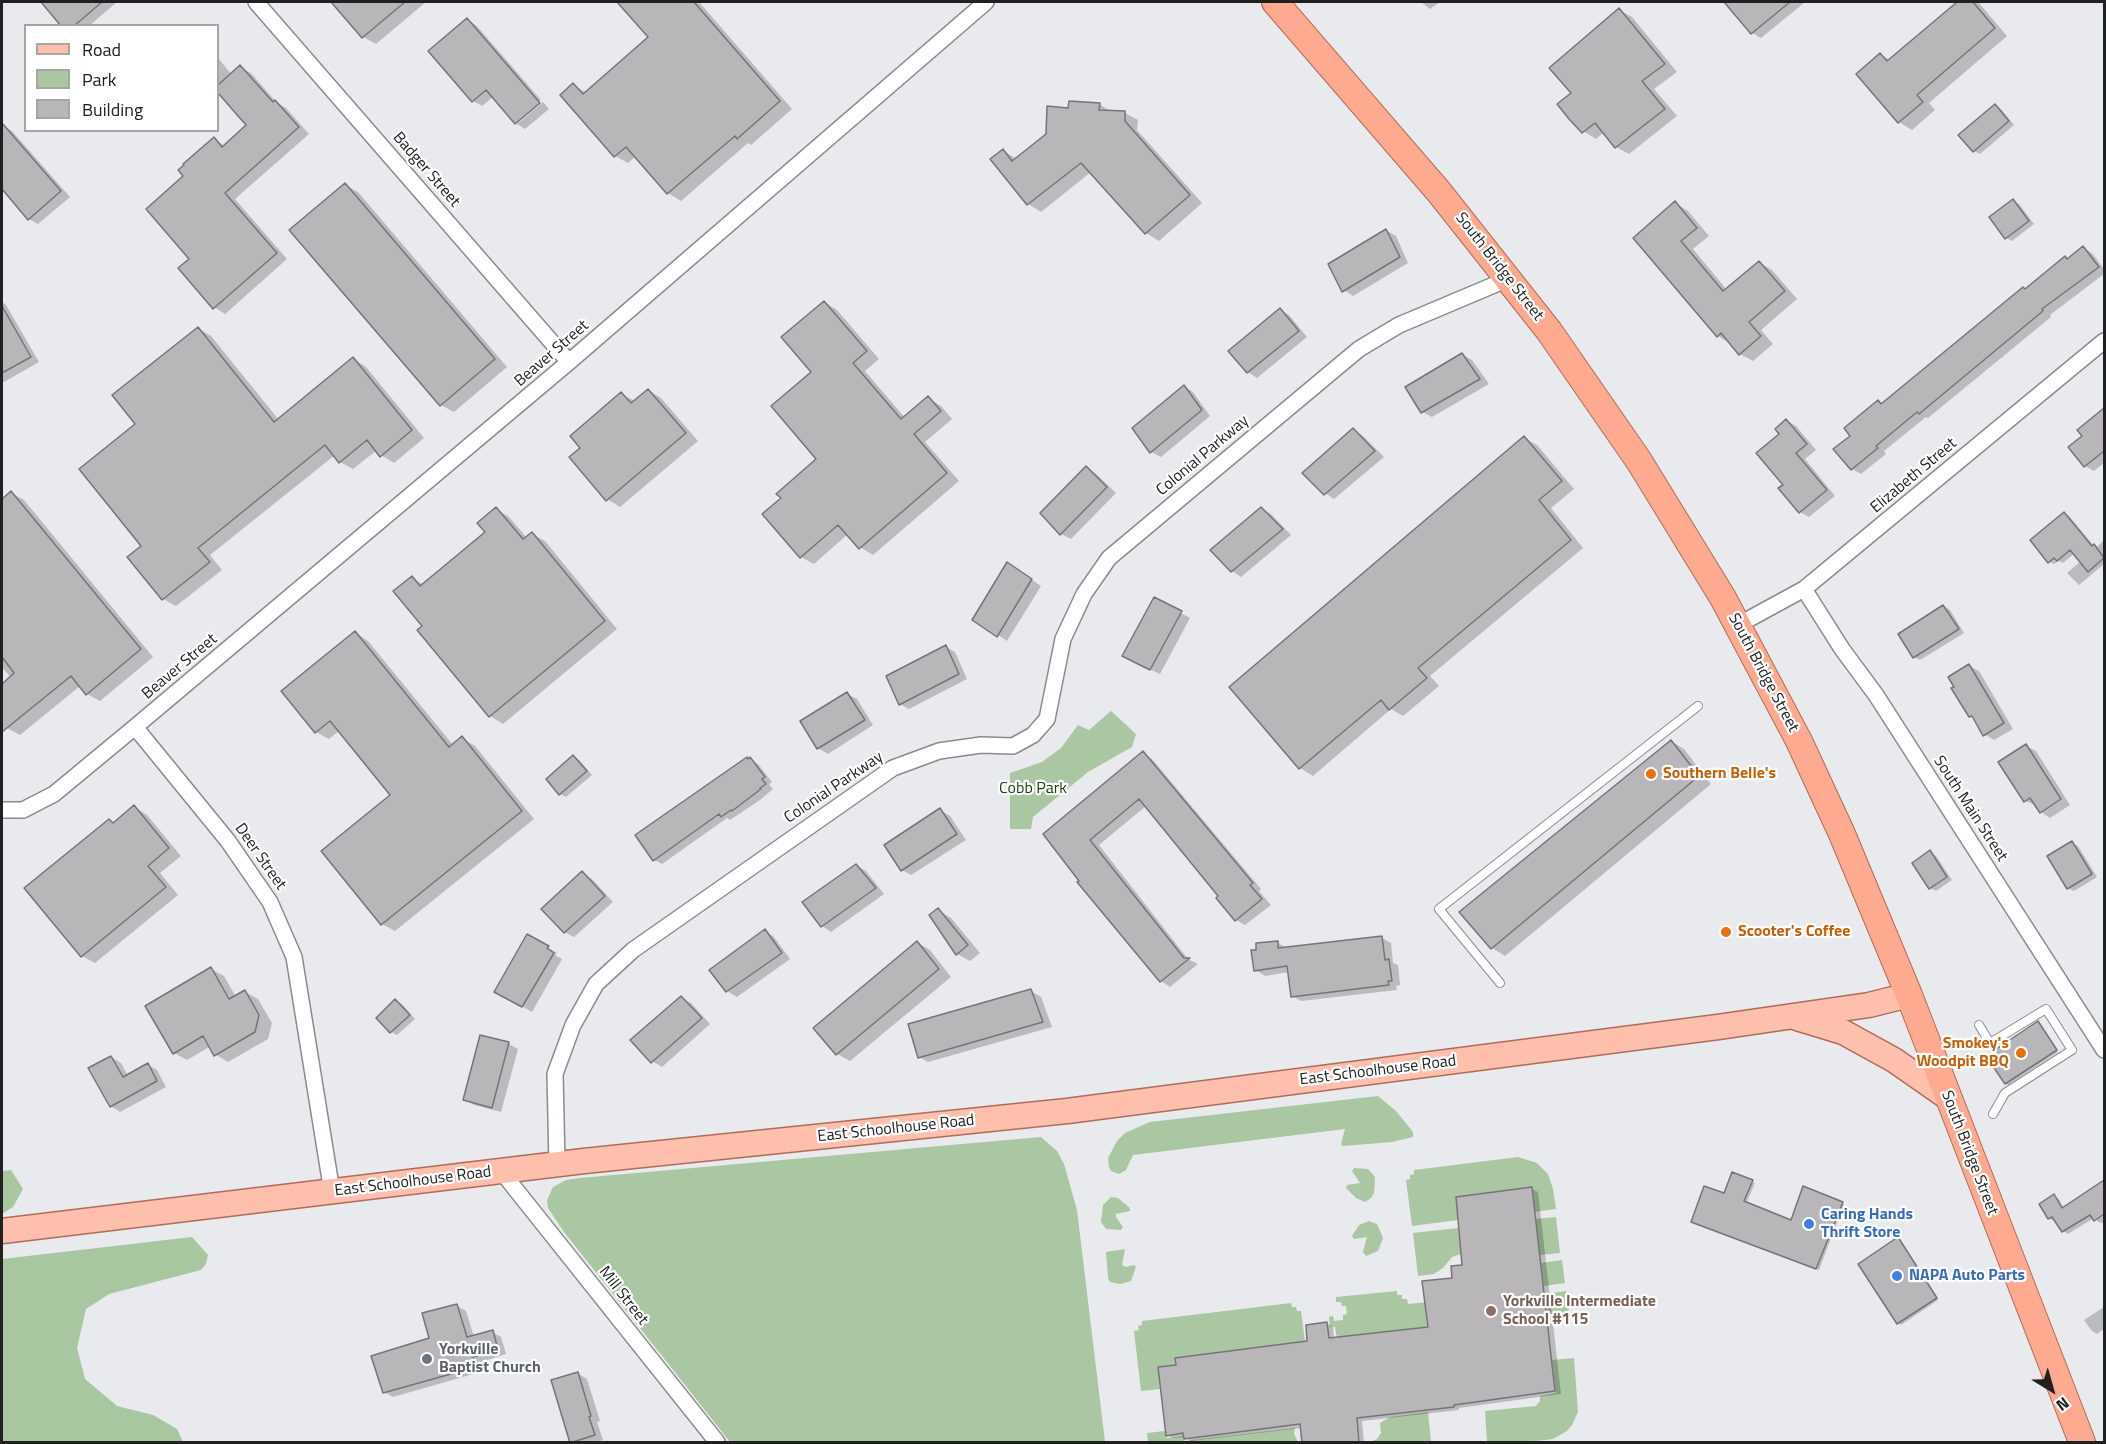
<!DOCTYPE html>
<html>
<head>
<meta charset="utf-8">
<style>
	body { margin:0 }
	#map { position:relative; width:2106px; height:1444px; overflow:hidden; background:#e9eaed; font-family:"Titillium Web",sans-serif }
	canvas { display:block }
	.frame { position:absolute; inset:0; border:3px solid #202021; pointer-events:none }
	.legend { position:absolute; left:24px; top:24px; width:195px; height:108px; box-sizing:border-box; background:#fff; border:2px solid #a6a6a6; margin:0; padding:8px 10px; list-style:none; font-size:18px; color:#202021 }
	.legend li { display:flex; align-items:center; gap:12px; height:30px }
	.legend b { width:30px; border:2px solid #a6a6a6 }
	.north { position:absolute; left:2022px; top:1360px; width:60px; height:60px; -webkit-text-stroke:4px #fff; paint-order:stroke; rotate:143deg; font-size:16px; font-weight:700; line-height:24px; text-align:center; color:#202021 }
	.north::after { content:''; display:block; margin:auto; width:21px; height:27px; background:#202021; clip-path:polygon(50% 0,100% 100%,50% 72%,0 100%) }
</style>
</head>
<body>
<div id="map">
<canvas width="2106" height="1444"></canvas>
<div class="frame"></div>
<ul class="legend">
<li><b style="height:8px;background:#febfac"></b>Road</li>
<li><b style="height:16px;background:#aac6a2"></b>Park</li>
<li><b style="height:16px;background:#b8b6b9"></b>Building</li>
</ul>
<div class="north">N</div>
</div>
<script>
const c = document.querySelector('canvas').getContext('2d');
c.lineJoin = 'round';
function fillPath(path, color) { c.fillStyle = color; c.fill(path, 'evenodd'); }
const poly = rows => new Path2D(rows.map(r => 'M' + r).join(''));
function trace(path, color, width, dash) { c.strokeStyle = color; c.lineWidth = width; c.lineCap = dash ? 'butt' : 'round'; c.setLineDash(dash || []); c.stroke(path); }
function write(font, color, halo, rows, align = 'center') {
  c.font = font + ' "Titillium Web",sans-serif'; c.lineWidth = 4.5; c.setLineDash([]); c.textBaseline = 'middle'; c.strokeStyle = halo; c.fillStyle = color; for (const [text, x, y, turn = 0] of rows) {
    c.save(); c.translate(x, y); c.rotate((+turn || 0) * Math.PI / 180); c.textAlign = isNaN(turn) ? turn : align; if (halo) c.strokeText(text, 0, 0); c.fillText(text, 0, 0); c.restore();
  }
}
fillPath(poly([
	[1111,711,1136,734,1132,747,1088,772,1033,817,1031,829,1010,829,1010,773,1042,762,1061,748,1078,725,1089,730],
	[1378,1096,1396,1111,1413,1132,1413,1137,1392,1142,1343,1146,1341,1144,1345,1129,1133,1155,1126,1170,1119,1174,1111,1171,1109,1167,1108,1158,1117,1141,1125,1133,1150,1122],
	[1041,1137,1057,1151,1064,1164,1077,1210,1105,1442,730,1442,564,1232,548,1208,547,1200,553,1187,566,1180,580,1178],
	[1518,1157,1537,1163,1548,1174,1553,1189,1556,1209,1534,1212,1531,1187,1456,1197,1458,1220,1412,1226,1406,1180,1410,1179,1410,1175,1414,1174,1414,1170],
	[1354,1168,1368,1169,1375,1177,1374,1193,1371,1198,1365,1202,1356,1198,1346,1188,1347,1185,1360,1183,1352,1171],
	[1111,1197,1118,1198,1130,1208,1130,1211,1116,1214,1116,1217,1123,1227,1121,1230,1106,1229,1101,1222,1103,1205],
	[1556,1217,1560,1253,1540,1255,1536,1219],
	[1369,1221,1377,1224,1383,1238,1378,1251,1366,1256,1363,1252,1367,1237,1354,1239,1352,1236,1359,1225],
	[1458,1228,1461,1254,1452,1257,1443,1268,1434,1274,1418,1276,1413,1233],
	[1125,1249,1122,1265,1126,1267,1134,1265,1136,1267,1131,1281,1120,1284,1110,1282,1108,1278,1106,1252],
	[1562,1260,1565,1283,1544,1286,1541,1263],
	[1397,1291,1397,1295,1402,1295,1402,1299,1407,1299,1408,1304,1436,1301,1439,1325,1337,1338,1335,1327,1330,1327,1329,1317,1333,1316,1334,1321,1343,1320,1343,1315,1347,1314,1346,1306,1342,1306,1341,1302,1336,1302,1336,1297],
	[1566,1291,1569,1312,1548,1314,1545,1294],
	[1291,1303,1292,1307,1296,1307,1297,1311,1301,1311,1305,1341,1175,1358,1176,1365,1158,1367,1160,1389,1141,1391,1134,1331,1139,1330,1138,1326,1142,1325,1142,1321],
	[1574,1358,1578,1412,1572,1425,1567,1431,1553,1439,1545,1440,1522,1442,1487,1442,1485,1411,1536,1406,1540,1401,1540,1396,1556,1393,1552,1360],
	[1428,1412,1431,1442,1370,1442,1377,1439,1381,1433,1380,1423,1390,1417],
	[1295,1428,1294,1434,1298,1442,1148,1442,1147,1433,1165,1431,1166,1438,1183,1436,1184,1441]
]), '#aac6a2');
fillPath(poly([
	[11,1170,23,1189,13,1207,2,1214,2,1171],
	[192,1237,208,1255,206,1264,201,1270,109,1294,86,1309,77,1348,85,1379,117,1406,153,1415,177,1429,183,1442,2,1442,2,1259]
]), '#a8c6a0');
fillPath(poly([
	[43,2,117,2,89,26,63,26],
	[336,2,426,2,376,44,363,37,334,3],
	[619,2,699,2,792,109,751,145,748,143,681,201,668,193,636,156,628,163,615,156,573,85,587,93,650,37],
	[1421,2,1440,2,1430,9],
	[1726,2,1803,2,1804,3,1761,38,1752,33],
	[1959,2,1979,3,2007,36,1929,103,1935,110,1912,130,1899,122,1858,74,1881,55,1890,60],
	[1619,10,1632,17,1677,72,1654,89,1677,116,1629,154,1616,147,1604,132,1596,139,1583,131,1573,93],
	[467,20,476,25,541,100,516,121,516,123,493,97,482,106,473,101],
	[218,58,232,75,240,67,251,73,277,103,286,108,309,134,235,199,287,259,225,314,214,307,191,259,186,177,214,139,225,146,248,125,218,90],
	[543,102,549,109,525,129,517,124],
	[1099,104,1112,112,1125,113,1138,120,1137,130,1202,203,1159,241,1146,233,1091,172,1041,212,1028,204,993,160,1003,151,1017,159,1047,135],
	[1995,106,2001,109,2014,125,1980,154,1974,151],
	[2,125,12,131,70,197,38,224,29,219,2,187],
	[345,185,358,192,507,367,454,412,441,405],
	[2013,201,2019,204,2034,224,2012,241,2006,238],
	[1675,203,1688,211,1709,236,1693,249,1727,290,1760,263,1772,270,1797,299,1761,330,1773,344,1753,361,1740,354,1731,344,1718,336,1635,239],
	[1386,230,1396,236,1408,263,1353,296,1344,290],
	[2083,248,2092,253,2104,269,2104,274,2050,315,2051,317,1928,418,1926,417,1884,451,1886,454,1861,474,1852,469,1852,436,1878,402,1883,404,2066,258,2069,260],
	[2,302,6,305,39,362,4,382,2,381],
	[824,302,837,310,879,359,865,371,905,418,928,398,941,406,952,419,925,442,959,481,873,555,860,547,848,534,814,564,801,557,783,499,819,459,813,372],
	[1280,310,1289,315,1307,337,1257,378,1248,372],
	[198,328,211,336,279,420,353,359,366,367,424,438,394,463,381,455,377,450,353,469,340,462,335,455,210,555,222,570,176,606,163,599,143,546,138,424],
	[1463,355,1472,360,1489,384,1432,417,1422,412],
	[1184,386,1193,392,1210,416,1161,457,1151,452],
	[648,390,661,398,698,441,620,507,607,499,582,448,621,394,635,401],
	[2099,414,2104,417,2104,463,2094,471,2085,466,2070,447,2084,436],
	[1787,421,1796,426,1816,450,1805,459,1835,496,1809,517,1800,512,1785,485,1781,434],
	[1353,430,1363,436,1384,457,1334,499,1325,493],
	[1524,438,1537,445,1574,489,1551,508,1583,548,1430,676,1439,686,1403,716,1391,709,1313,776,1300,768],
	[1086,468,1095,473,1116,493,1071,539,1061,534],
	[11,493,24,500,153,657,100,701,87,694,80,686,20,735,7,728,2,721,2,686,11,678,2,667,2,501],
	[1261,508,1271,514,1291,535,1241,577,1232,571],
	[496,509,509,517,527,538,532,534,545,541,617,629,503,724,490,716,419,630,424,626,412,578,424,585,487,532],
	[2065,514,2069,516,2094,546,2096,548,2104,540,2104,564,2079,585,2067,573,2081,561,2075,553,2063,563,2059,561,2054,564,2049,562],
	[1016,569,1041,586,1007,641,974,619],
	[1944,606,1950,610,1964,633,1920,660,1914,657],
	[1181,613,1190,618,1160,674,1133,661],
	[356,633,368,641,453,745,462,738,475,746,534,819,395,931,382,924,393,795,340,730,329,739,316,732],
	[946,647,955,652,967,679,909,709,900,704],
	[1969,666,1979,671,2013,729,1994,740,1984,734,1976,719,1970,716],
	[847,694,857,699,873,725,828,754,818,748],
	[1671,741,1684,749,1711,784,1505,956,1492,948],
	[2026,746,2036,751,2070,805,2050,818,2041,812,2036,805,2025,801],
	[1143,753,1152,759,1261,889,1259,891,1271,905,1245,925,1236,920,1220,896,1146,806,1099,845,1188,959,1198,964,1170,987,1161,981,1045,834],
	[573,757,579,760,592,775,566,797,560,794,548,779],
	[750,759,758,764,772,782,769,784,773,789,760,800,730,820,727,818,662,864,654,860],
	[134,807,147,815,181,856,160,873,178,895,95,963,82,956,109,821,114,824],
	[940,810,950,816,966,840,911,875,902,870],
	[2072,843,2078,846,2097,877,2074,891,2068,888],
	[1930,852,1936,856,1952,880,1936,891,1930,888],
	[856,865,866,871,884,894,831,932,822,926],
	[582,873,592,879,613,902,574,937,564,932],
	[938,910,951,918,980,953,970,961,957,954],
	[765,931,774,937,790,959,737,997,727,991,711,970],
	[528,936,557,953,555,955,562,959,532,1012,496,991],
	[1382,938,1391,943,1393,963,1398,965,1400,985,1396,986,1397,990,1301,1001,1292,996,1289,972,1265,976,1256,970,1277,942,1286,948],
	[918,943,930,950,951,977,850,1061,837,1054],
	[211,969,224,976,236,997,245,992,258,999,272,1023,268,1039,228,1062,215,1054,211,1046,187,1060,174,1053],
	[1031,991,1041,997,1052,1027,928,1062,919,1057],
	[681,998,691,1003,710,1024,662,1067,652,1061],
	[396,1001,402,1004,415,1019,397,1035,391,1032],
	[2040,1025,2058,1052,2008,1085,2006,1083],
	[481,1037,509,1044,518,1049,501,1112,474,1105,465,1099],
	[111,1057,121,1063,128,1076,148,1065,157,1070,166,1087,120,1112,111,1106],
	[1752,1182,1755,1183,1746,1204,1792,1222,1842,1203,1844,1204,1819,1270,1695,1222,1724,1195],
	[2104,1182,2104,1226,2102,1222,2100,1223,2094,1218,2068,1234,2063,1231,2056,1220,2054,1221,2049,1218,2054,1196,2059,1199,2064,1208],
	[1532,1189,1538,1192,1561,1394,1459,1408,1459,1410,1362,1421,1364,1442,1304,1442,1302,1428,1191,1441,1185,1437,1173,1438,1167,1435,1309,1342,1327,1323,1333,1327,1334,1339,1430,1328,1453,1280],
	[1898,1239,1938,1300,1901,1325,1860,1264],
	[457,1306,466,1311,474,1337,492,1332,501,1337,506,1354,481,1362,484,1371,393,1397,384,1392,431,1339],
	[2104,1307,2104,1329,2097,1334,2091,1330,2084,1320],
	[577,1373,587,1379,600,1421,597,1422,603,1440,596,1442,572,1442]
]), '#0003');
const building = poly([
	[41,2,102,2,74,26,61,26,41,2],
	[331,2,405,2,362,38,331,2],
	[617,2,694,2,780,101,737,139,735,136,667,194,626,147,614,157,560,95,573,83,583,94,648,37,617,2],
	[1724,2,1790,2,1751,34,1724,2],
	[1957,2,1973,2,1995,28,1917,95,1923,102,1898,123,1856,74,1880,53,1887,61,1957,2],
	[1619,8,1665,64,1642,81,1665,109,1615,148,1595,123,1582,133,1569,119,1557,104,1571,93,1549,68,1619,8],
	[467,18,540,103,515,124,486,90,472,102,428,51,467,18],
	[240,65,273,102,275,100,299,127,225,193,277,253,213,309,178,268,189,259,146,209,183,176,178,170,184,165,183,164,214,137,222,147,246,125,218,93,218,85,240,65],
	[1069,101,1100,103,1099,110,1125,111,1125,121,1190,195,1145,234,1081,163,1027,205,990,159,1003,149,1012,161,1046,134,1047,106,1068,108,1069,101],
	[1995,104,2009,121,1973,152,1958,135,1995,104],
	[2,123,61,191,28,220,2,189,2,123],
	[345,183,495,359,440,406,289,230,345,183],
	[2013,199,2029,221,2005,239,1989,217,2013,199],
	[1675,201,1697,228,1681,241,1723,291,1759,261,1785,291,1749,322,1761,336,1739,355,1721,333,1717,337,1633,238,1675,201],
	[1386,229,1400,257,1342,292,1328,264,1386,229],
	[2083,246,2099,267,2042,309,2043,311,1919,414,1917,412,1876,446,1878,448,1851,470,1833,449,1850,436,1844,428,1878,400,1881,404,2023,287,2025,289,2065,256,2067,259,2083,246],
	[824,301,867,351,853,363,901,419,928,396,941,411,914,434,947,473,859,549,838,525,800,558,762,514,781,498,776,494,816,459,771,406,811,372,781,337,824,301],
	[2,306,31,357,2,373,2,306],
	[1280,308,1299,331,1247,373,1228,351,1280,308],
	[198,327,274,422,353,357,412,430,380,457,367,440,339,463,325,445,198,548,210,562,162,600,127,557,141,546,79,469,135,424,112,395,198,327],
	[1462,353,1480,379,1421,413,1405,387,1462,353],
	[1184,385,1202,410,1150,453,1132,428,1184,385],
	[648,389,686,433,606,501,569,457,580,448,570,436,621,392,631,403,648,389],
	[2104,408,2104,451,2084,467,2068,447,2082,436,2077,430,2104,408],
	[1786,419,1807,444,1796,453,1827,490,1799,513,1778,488,1783,485,1756,453,1779,434,1775,429,1786,419],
	[1353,428,1375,451,1324,495,1302,473,1353,428],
	[1524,436,1562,481,1539,500,1571,540,1418,668,1427,678,1389,710,1381,700,1299,769,1229,687,1524,436],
	[1086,466,1107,487,1060,535,1040,513,1086,466],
	[11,491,141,649,86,695,71,676,2,732,2,684,14,673,2,657,2,499,11,491],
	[496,507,523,539,532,532,605,621,489,717,417,630,422,626,393,591,412,576,420,586,485,532,477,523,496,507],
	[1261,507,1283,529,1231,572,1210,550,1261,507],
	[2064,512,2092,546,2094,544,2104,558,2088,572,2070,550,2057,561,2054,558,2048,563,2030,540,2064,512],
	[1007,562,1032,579,997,637,972,620,1007,562],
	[1154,597,1182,611,1150,670,1122,656,1154,597],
	[1943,605,1959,629,1913,658,1898,634,1943,605],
	[355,631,449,747,462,736,522,811,381,925,321,851,390,795,330,721,315,733,281,691,355,631],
	[946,645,959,674,899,705,886,676,946,645],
	[1969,664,2004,723,1983,736,1972,716,1969,717,1951,688,1954,687,1948,677,1969,664],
	[847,692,865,720,817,749,800,721,847,692],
	[1671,740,1699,776,1491,949,1459,912,1671,740],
	[2026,744,2061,799,2040,813,2030,798,2024,802,1998,762,2026,744],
	[1143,751,1253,883,1250,885,1262,899,1235,921,1216,898,1218,896,1139,799,1090,840,1184,958,1190,958,1160,982,1077,882,1079,881,1043,834,1143,751],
	[573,755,587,771,559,795,546,779,573,755],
	[747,757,748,759,750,757,765,777,762,779,766,784,760,788,761,789,732,811,731,810,721,817,719,814,653,861,635,835,747,757],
	[134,805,169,848,148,866,166,887,81,957,24,888,109,819,113,823,134,805],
	[940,808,957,834,901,871,884,845,940,808],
	[2072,841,2092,874,2067,889,2047,856,2072,841],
	[1930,850,1947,877,1929,889,1912,863,1930,850],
	[856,864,876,888,821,927,802,902,856,864],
	[582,871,605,896,564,933,541,909,582,871],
	[938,908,968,945,956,955,929,915,938,908],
	[765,929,782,953,726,992,709,970,765,929],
	[527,934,549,946,547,948,554,953,522,1007,494,992,527,934],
	[1382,936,1385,960,1389,959,1392,981,1388,981,1389,985,1291,997,1287,966,1254,971,1251,950,1256,950,1256,943,1278,941,1278,948,1382,936],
	[917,941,939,969,836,1055,813,1028,917,941],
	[211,967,229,999,245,990,259,1015,255,1032,214,1056,203,1036,173,1054,145,1006,211,967],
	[1031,989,1043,1022,918,1058,908,1024,1031,989],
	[681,996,702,1018,651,1063,630,1040,681,996],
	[395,999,410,1015,390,1033,376,1018,395,999],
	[2038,1021,2057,1050,2005,1084,1986,1056,2038,1021],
	[480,1035,509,1042,492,1108,463,1100,480,1035],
	[111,1056,123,1077,148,1063,157,1081,110,1107,88,1068,111,1056],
	[1732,1172,1753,1180,1744,1201,1791,1220,1803,1186,1843,1202,1816,1269,1691,1222,1704,1186,1724,1193,1732,1172],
	[2104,1180,2104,1214,2094,1221,2090,1215,2062,1232,2052,1217,2048,1219,2039,1204,2054,1194,2062,1208,2104,1180],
	[1532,1187,1555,1391,1454,1405,1454,1407,1357,1418,1359,1443,1302,1443,1300,1424,1184,1439,1183,1433,1166,1436,1158,1367,1176,1365,1175,1358,1307,1341,1306,1325,1327,1322,1329,1338,1428,1327,1422,1281,1452,1278,1451,1266,1462,1265,1456,1197,1532,1187],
	[1898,1237,1937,1298,1897,1324,1858,1264,1898,1237],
	[457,1304,467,1337,493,1330,498,1350,473,1357,476,1367,383,1393,371,1356,429,1338,422,1313,457,1304],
	[578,1372,591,1416,589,1417,595,1435,570,1443,551,1380,578,1372]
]);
fillPath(building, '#b8b6b9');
trace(building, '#767477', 1.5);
const service = poly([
	[1500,983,1439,909,1698,706],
	[1979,1025,1990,1043,2046,1009,2072,1050,2005,1093,1993,1114]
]);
const minor = poly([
	[256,2,569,362],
	[1804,589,1842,649,1876,695,2104,1050],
	[1738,625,1804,589,2104,341],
	[135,727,228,841,270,902,294,957,332,1192],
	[2,810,23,810,54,794,135,727,569,362,986,2],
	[557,1164,555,1074,573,1025,596,984,633,950,893,768,939,751,981,745,1013,746,1033,735,1047,719,1063,639,1084,594,1109,558,1359,349,1399,325,1508,279],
	[501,1171,717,1442]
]);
const primary = poly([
	[1797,1018,1843,1032,1894,1060,1947,1097],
	[2,1231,584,1161,1067,1111,1718,1027,1869,1005,1909,995]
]);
const trunk = poly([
	[1275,2,1439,192,1549,331,1639,461,1723,598,1799,741,1842,834,1909,995,2082,1442]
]);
trace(service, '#8a8b8e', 10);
trace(minor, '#8a8b8e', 18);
trace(primary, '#b06c58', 27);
trace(trunk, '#b06c58', 28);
trace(service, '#fff', 8);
trace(minor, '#fff', 15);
trace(primary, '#febfac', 24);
trace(trunk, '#feaa90', 26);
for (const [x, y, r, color] of [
	[1651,774,6,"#e8710a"],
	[1726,932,6,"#e8710a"],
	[2021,1053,6,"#e8710a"],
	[1809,1224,6,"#3f7fe0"],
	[1897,1276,6,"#3f7fe0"],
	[1491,1311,6,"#8d6e63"],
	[427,1359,6,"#6b7280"]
]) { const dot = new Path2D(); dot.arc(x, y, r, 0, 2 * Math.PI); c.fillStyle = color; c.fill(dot); trace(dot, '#fff', 2); }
write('16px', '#202021', '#fff', [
	["Badger Street",426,170,49],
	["South Bridge Street",1499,267,52],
	["Beaver Street",552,354,-41],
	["Colonial Parkway",1203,456,-40],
	["Elizabeth Street",1914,476,-40],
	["Beaver Street",180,667,-40],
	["South Bridge Street",1763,673,62],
	["Colonial Parkway",834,788,-34],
	["South Main Street",1970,809,57],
	["Deer Street",260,857,55],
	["East Schoolhouse Road",1378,1071,-7],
	["East Schoolhouse Road",896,1129,-6],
	["South Bridge Street",1969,1153,69],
	["East Schoolhouse Road",413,1182,-7],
	["Mill Street",623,1296,52]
]);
write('bold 16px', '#c56008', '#fff', [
	["Southern Belle's",1663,774],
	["Scooter's Coffee",1738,932],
	["Smokey's",2009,1044,"right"],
	["Woodpit BBQ",2009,1062,"right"]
], 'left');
write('16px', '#163d08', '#fff', [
	["Cobb Park",1033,789]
]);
write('bold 16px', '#366cbe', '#fff', [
	["Caring Hands",1821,1215],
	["Thrift Store",1821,1233],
	["NAPA Auto Parts",1909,1276]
], 'left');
write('bold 16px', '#785e54', '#fff', [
	["Yorkville Intermediate",1503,1302],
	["School #115",1503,1320]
], 'left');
write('bold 16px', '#5b616d', '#fff', [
	["Yorkville",439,1350],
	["Baptist Church",439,1368]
], 'left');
</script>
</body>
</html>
